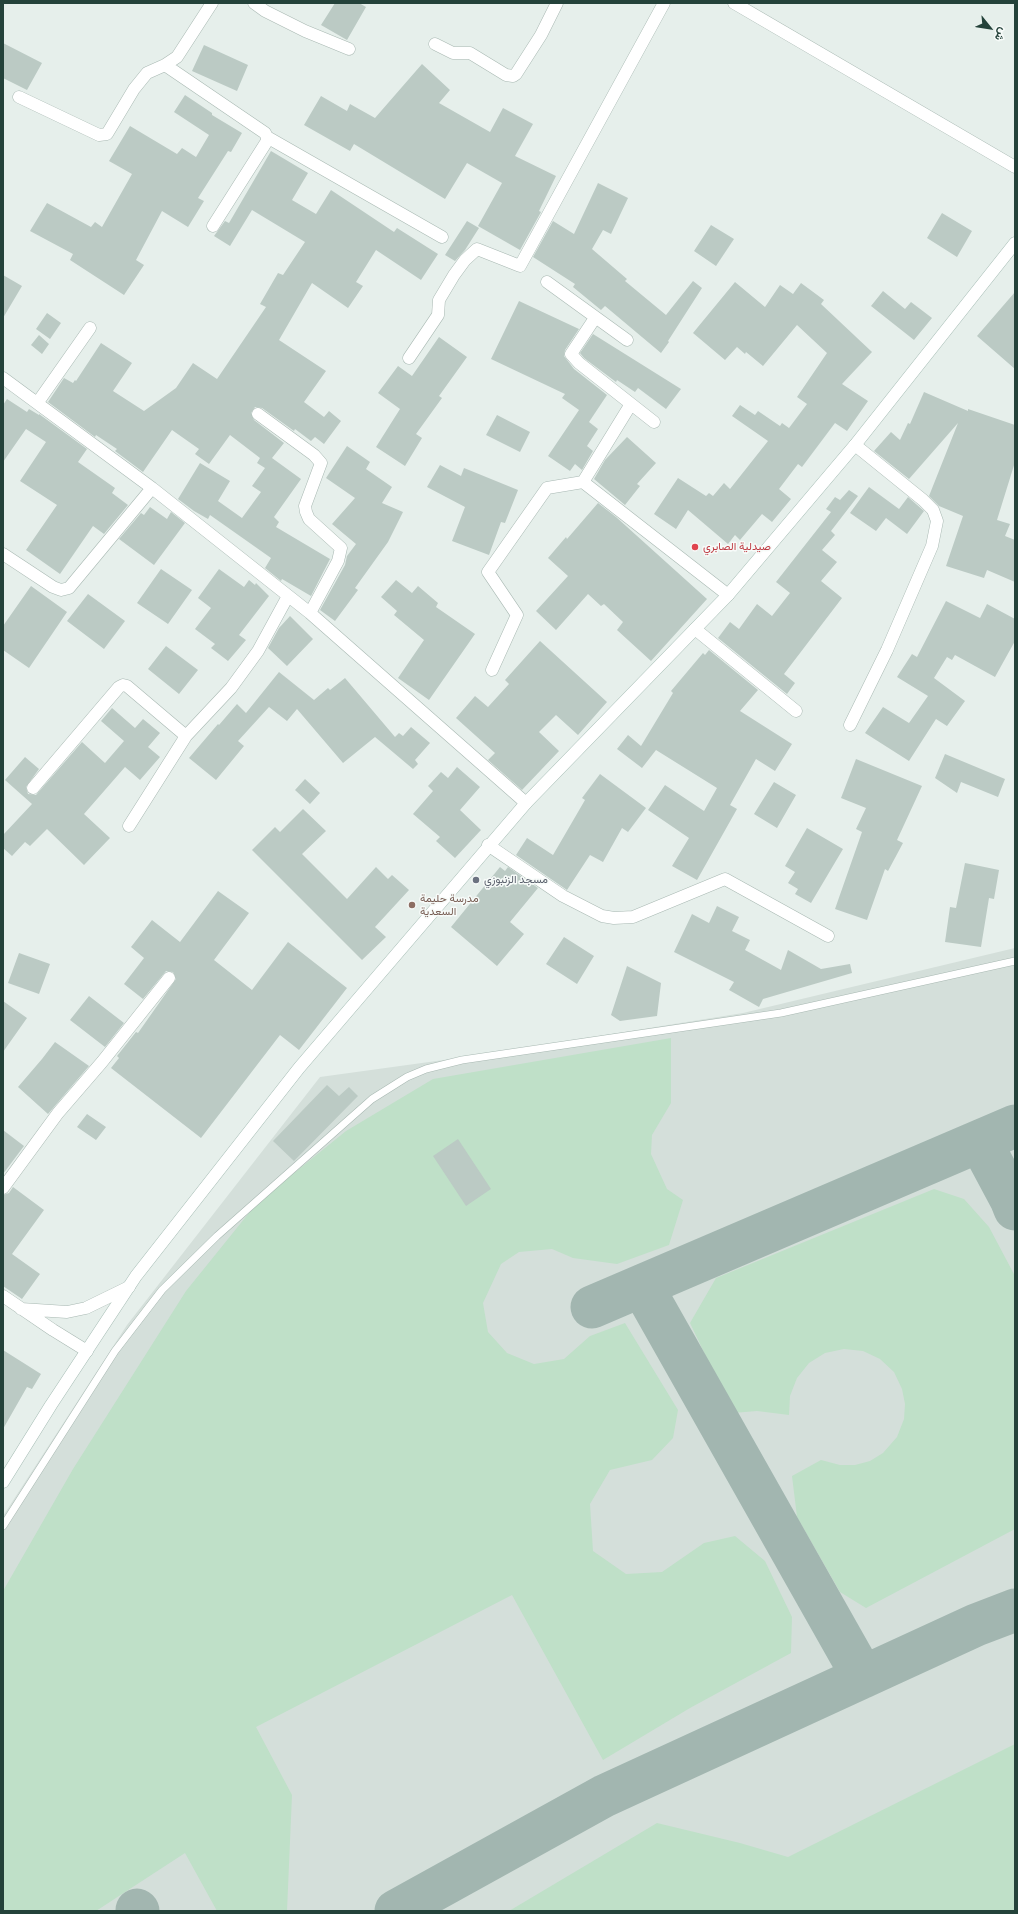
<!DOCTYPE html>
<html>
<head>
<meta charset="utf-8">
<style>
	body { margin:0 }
	#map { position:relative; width:1018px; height:1914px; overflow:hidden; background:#e6efeb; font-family:Figtree,Vazirmatn,sans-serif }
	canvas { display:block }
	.frame { position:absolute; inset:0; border:4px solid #24423a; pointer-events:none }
	.north { position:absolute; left:970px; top:8px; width:40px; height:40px; -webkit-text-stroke:3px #f7fbf9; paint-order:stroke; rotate:120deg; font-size:11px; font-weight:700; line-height:16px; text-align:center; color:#24423a }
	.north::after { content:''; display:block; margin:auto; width:14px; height:18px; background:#24423a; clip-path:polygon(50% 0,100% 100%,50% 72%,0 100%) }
</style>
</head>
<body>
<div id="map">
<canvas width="1018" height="1914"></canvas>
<div class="frame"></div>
<div class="north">ش</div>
</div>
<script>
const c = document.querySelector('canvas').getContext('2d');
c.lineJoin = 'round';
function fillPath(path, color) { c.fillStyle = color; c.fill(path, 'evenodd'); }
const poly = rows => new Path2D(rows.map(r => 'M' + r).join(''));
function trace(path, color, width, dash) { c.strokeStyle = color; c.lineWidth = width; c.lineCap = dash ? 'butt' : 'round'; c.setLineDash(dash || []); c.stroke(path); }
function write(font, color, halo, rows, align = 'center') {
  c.font = font + ' Figtree,Vazirmatn,sans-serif'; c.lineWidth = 3; c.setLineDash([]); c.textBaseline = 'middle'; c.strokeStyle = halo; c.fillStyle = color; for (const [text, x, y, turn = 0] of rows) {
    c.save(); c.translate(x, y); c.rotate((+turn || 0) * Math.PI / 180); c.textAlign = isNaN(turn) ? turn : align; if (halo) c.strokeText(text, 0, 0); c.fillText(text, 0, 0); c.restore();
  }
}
fillPath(poly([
	[1015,948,1015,1911,3,1911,3,1516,127,1325,320,1077,480,1055,743,1013]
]), '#d4dfda');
fillPath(poly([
	[671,1038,671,1103,652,1135,651,1154,667,1189,683,1200,669,1245,617,1264,573,1258,552,1249,519,1252,501,1264,483,1303,488,1332,507,1353,534,1364,564,1359,590,1336,625,1323,678,1410,673,1438,652,1460,610,1470,590,1504,593,1551,626,1574,662,1572,704,1543,735,1536,765,1561,792,1617,791,1653,690,1708,603,1760,512,1595,256,1727,292,1795,287,1911,217,1911,185,1853,96,1911,3,1911,3,1591,73,1469,186,1291,257,1203,346,1131,433,1079],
	[934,1189,964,1199,989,1227,1015,1276,1015,1529,866,1608,840,1592,797,1517,792,1476,821,1460,840,1465,855,1465,870,1461,883,1453,897,1437,904,1419,905,1404,902,1389,894,1372,880,1359,863,1351,844,1349,825,1353,809,1363,797,1378,790,1396,789,1415,757,1411,733,1413,690,1323,716,1278],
	[1015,1744,1015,1911,509,1911,657,1823,740,1843,788,1857]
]), '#bfe0c8');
trace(poly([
	[980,1141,1011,1199,1015,1209],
	[642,1286,863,1677],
	[592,1307,1015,1126],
	[137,1910,138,1911],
	[396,1911,604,1796,976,1625,1015,1610]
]), '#a2b6b0', 43);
fillPath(poly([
	[335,3,359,3,366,7,347,40,321,25],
	[3,43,42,63,27,90,3,78],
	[204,45,248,65,237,91,192,71],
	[422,64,450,90,439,103,490,132,503,108,533,124,515,156,556,176,539,211,541,212,520,250,478,226,502,183,467,163,445,199,354,144,350,151,304,125,321,96,347,111,350,104,375,118],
	[185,95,212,113,212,115,242,133,231,152,228,151,198,198,204,201,188,227,162,211,136,260,144,265,124,295,70,260,73,254,30,231,47,203,91,227,95,222,102,227,132,174,109,161,130,126,177,154,182,148,196,157,209,135,174,112],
	[271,151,308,173,292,200,316,214,331,190,394,232,397,228,438,254,421,280,376,250,356,282,363,286,348,308,312,283,279,340,326,371,304,402,324,417,329,411,341,421,324,444,315,437,311,441,295,429,294,431,262,408,255,407,251,413,254,420,284,443,272,458,301,479,274,517,279,522,276,527,330,559,311,596,282,579,281,581,265,568,271,558,210,515,208,519,194,511,178,499,200,463,230,481,218,501,242,518,261,492,252,486,265,468,257,463,260,458,230,435,209,464,195,454,199,449,172,430,143,472,115,451,117,449,96,435,95,437,48,402,64,378,73,383,75,380,76,381,101,343,132,363,113,391,144,411,176,388,193,363,217,379,266,307,260,304,278,273,283,275,305,242,252,210,230,246,214,236,225,221,229,223],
	[598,183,628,198,611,234,603,230,592,249,627,279,625,281,666,315,693,281,702,288,668,341,669,342,661,353,605,306,601,310,573,287,575,284,533,257,553,221,574,234],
	[942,213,972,231,957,257,927,238],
	[467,221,479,228,465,250,455,261,445,255],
	[711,225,734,239,716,266,694,251],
	[3,275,22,286,3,318],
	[735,282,765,307,780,285,793,294,801,283,824,300,821,304,872,352,842,384,868,401,847,431,835,423,802,467,798,464,779,489,791,499,772,522,762,514,740,540,735,535,728,544,688,510,676,529,654,514,678,478,706,496,709,493,713,496,724,483,730,489,768,441,732,416,740,405,755,415,758,411,780,426,782,423,789,428,807,404,797,397,827,353,797,325,763,366,746,352,745,354,737,347,725,360,693,333],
	[883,291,905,309,911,302,932,318,914,340,871,306],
	[1015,292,1015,369,977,336],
	[519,301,579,329,565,350,564,356,574,369,607,395,589,422,598,429,587,446,593,451,582,470,575,464,570,471,548,456,579,410,562,398,565,394,491,359],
	[47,313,61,323,50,339,36,329],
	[593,334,681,389,666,409,638,388,635,392,617,380,616,382,584,358,580,353],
	[39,335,49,344,42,354,31,345],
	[439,337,467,357,439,396,442,398,416,434,422,438,405,466,376,447,400,409,378,393,398,366,412,376],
	[924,392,968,411,968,409,1015,425,1015,462,997,520,1010,524,1005,536,1015,540,1015,582,987,570,984,578,946,566,963,516,939,506,929,496,958,423,909,479,874,451,891,432,900,440,908,423,910,424],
	[7,399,27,412,29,409,39,415,39,414,87,449,78,462,115,488,112,493,128,505,104,534,93,526,60,574,26,550,57,505,20,481,46,442,26,429,3,462,3,405],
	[497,415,530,432,520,452,486,435],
	[627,437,656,463,637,484,640,486,625,505,594,479,605,460],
	[347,446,370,462,366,469,392,487,382,503,403,512,388,542,355,588,358,590,335,621,320,610,345,565,347,556,356,544,332,524,355,498,326,478],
	[440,465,461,476,464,468,518,490,505,523,501,522,489,555,452,541,465,507,427,487],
	[869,487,899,509,908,497,924,511,907,534,886,518,876,531,850,513],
	[849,490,858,496,831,531,835,535,822,550,837,562,821,581,842,598,784,674,795,683,787,694,718,638,730,622,739,629,757,604,772,616,790,593,776,582,831,512,826,509,835,497,840,500],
	[598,503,616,517,707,599,651,661,617,630,623,622,604,604,601,606,588,594,556,630,536,611,568,576,548,558,566,537,567,539],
	[150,507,167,519,171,512,185,523,154,565,119,539,141,513,144,515],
	[161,569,192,590,168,624,137,603],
	[219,569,244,587,249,580,255,585,256,583,269,596,239,635,246,640,228,661,211,648,215,644,195,629,211,608,198,598],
	[396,580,412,593,418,586,438,603,436,607,475,634,429,700,398,678,424,640,394,615,397,611,381,597],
	[31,586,67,612,29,668,3,650,3,626],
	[88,594,125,621,104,649,67,621],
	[946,601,980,618,987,604,1015,619,1015,641,995,677,955,655,952,660,947,657,934,678,965,701,947,726,936,719,909,761,865,733,883,707,909,723,928,696,897,677,912,654,917,657],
	[290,616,313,639,287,666,268,648,279,628],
	[540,641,607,702,578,735,556,715,539,732,559,751,522,790,488,760,495,753,456,718,475,696,488,707,509,684,505,680],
	[166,646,198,670,179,694,148,669],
	[709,650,758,690,740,711,792,744,775,771,756,759,730,805,737,809,697,880,672,866,689,838,648,810,665,785,704,811,717,788,656,750,642,768,617,749,628,735,641,746,673,693,671,691,703,653,705,655],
	[279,672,314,700,328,688,330,690,345,678,395,737,399,733,403,736,411,727,430,743,415,760,418,764,413,769,375,737,343,763,297,709,287,721,269,707,238,741,244,746,216,780,189,758,218,724,219,725,237,704,246,713],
	[112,708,135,728,143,719,160,733,148,747,160,757,140,780,125,767,84,814,110,838,84,865,47,829,30,846,25,842,12,856,3,848,3,835,32,804,5,780,25,757,39,769,26,787,28,794,36,795,82,742,105,763,124,741,101,721],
	[945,754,1005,779,998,797,961,782,957,793,935,778],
	[856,759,922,786,897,840,903,843,888,871,885,869,867,920,835,909,862,832,856,829,866,808,841,798],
	[457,767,480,787,460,810,481,830,455,858,436,841,440,837,413,814,433,791,428,786,441,772,448,778],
	[600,774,646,808,628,832,622,828,603,862,590,855,567,890,516,855,527,838,553,855,585,800,582,798],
	[305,779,320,793,310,804,295,790],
	[774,782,796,795,777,828,754,814],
	[303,809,326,831,302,854,347,899,376,867,388,879,392,875,409,890,375,927,386,937,362,960,252,850,275,827,280,832],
	[807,828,843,849,811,903,795,894,798,889,788,883,795,872,785,866],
	[965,863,999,870,994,899,989,898,981,947,945,942,950,907,956,908],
	[500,867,505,871,508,867,538,888,510,922,524,934,497,966,451,927],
	[218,891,249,913,214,960,252,990,288,942,347,988,299,1050,280,1035,201,1138,111,1068,119,1058,117,1056,136,1032,138,1033,176,979,173,972,166,971,143,999,124,984,144,958,131,947,152,920,180,942],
	[717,906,739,917,732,931,750,940,745,950,781,970,788,950,821,969,850,964,852,973,763,999,759,1007,729,990,734,982,674,952,692,914,709,923],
	[564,937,594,956,577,984,546,964],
	[19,953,50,964,39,994,8,983],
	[627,966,661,983,657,1016,620,1021,611,1015],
	[89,996,124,1023,105,1047,70,1020],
	[3,1001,27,1018,3,1052],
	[55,1042,89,1066,48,1114,18,1087,42,1059],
	[327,1085,339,1096,349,1087,358,1096,294,1161,273,1141],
	[87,1114,106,1127,96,1140,77,1127],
	[3,1130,24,1146,3,1174],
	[458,1139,491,1189,466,1206,433,1156],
	[13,1187,44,1210,12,1254,40,1274,22,1299,3,1286,3,1195,9,1193],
	[3,1350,41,1374,32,1389,27,1387,3,1429]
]), '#bbcac4');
const lane = poly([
	[3,1526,115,1351,162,1290,217,1236,372,1099,407,1077,426,1069,462,1060,781,1013,1015,961]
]);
const street = poly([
	[254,3,265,11,305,31,349,49],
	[734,3,1015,167],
	[435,44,453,53,470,53,506,75,513,76,516,74,541,35,557,3],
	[165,65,265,133,267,137,267,141,213,226],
	[19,97,99,135,107,134,134,89,147,73,165,65,177,57,212,3],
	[267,137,442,237],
	[547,282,627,340],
	[595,318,571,354,579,363,654,422],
	[409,358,438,315,439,300,454,275,465,260,477,249,520,266,664,3],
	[3,378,152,488,310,613,526,803],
	[38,402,90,328],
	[258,414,314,455,321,463,305,506,306,512,309,519,341,548,338,561,310,613],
	[583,482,631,404],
	[3,554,53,587,61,590,69,588,152,488],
	[695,629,796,711],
	[492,670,517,615,488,572,547,488,583,482,728,595],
	[850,725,887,650,932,546,937,521,933,510,923,500,855,445],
	[33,788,119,687,123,685,127,686,186,736],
	[129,826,186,736,231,688,258,651,288,596],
	[488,845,563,896,602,916,614,918,633,917,725,879,828,936],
	[3,1188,58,1113,102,1062,169,978],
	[3,1296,53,1330,87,1351],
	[21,1309,67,1312,86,1308,129,1287]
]);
const secondary = poly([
	[3,1482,51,1405,136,1276,299,1068,526,803,728,595,855,445,1015,243]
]);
trace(lane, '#a8b8b2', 8);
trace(street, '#a8b8b2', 13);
trace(secondary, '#a4bbb3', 13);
trace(lane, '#fff', 7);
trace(street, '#fff', 12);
trace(secondary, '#fff', 12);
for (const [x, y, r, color] of [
	[695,547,4,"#e0444e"],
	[476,880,4,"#6b7280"],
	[412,905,4,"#8d6e63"]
]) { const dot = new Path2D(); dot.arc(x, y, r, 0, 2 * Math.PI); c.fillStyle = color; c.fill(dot); trace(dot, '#f7fbf9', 1.5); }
write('11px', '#be3a42', '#f7fbf9', [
	["صيدلية الصابري",703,547]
], 'left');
write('11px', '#5b616d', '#f7fbf9', [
	["مسجد الزنبوزي",484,880]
], 'left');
write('11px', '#785e54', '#f7fbf9', [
	["مدرسة حليمة",420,899],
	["السعدية",420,912]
], 'left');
</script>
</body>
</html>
